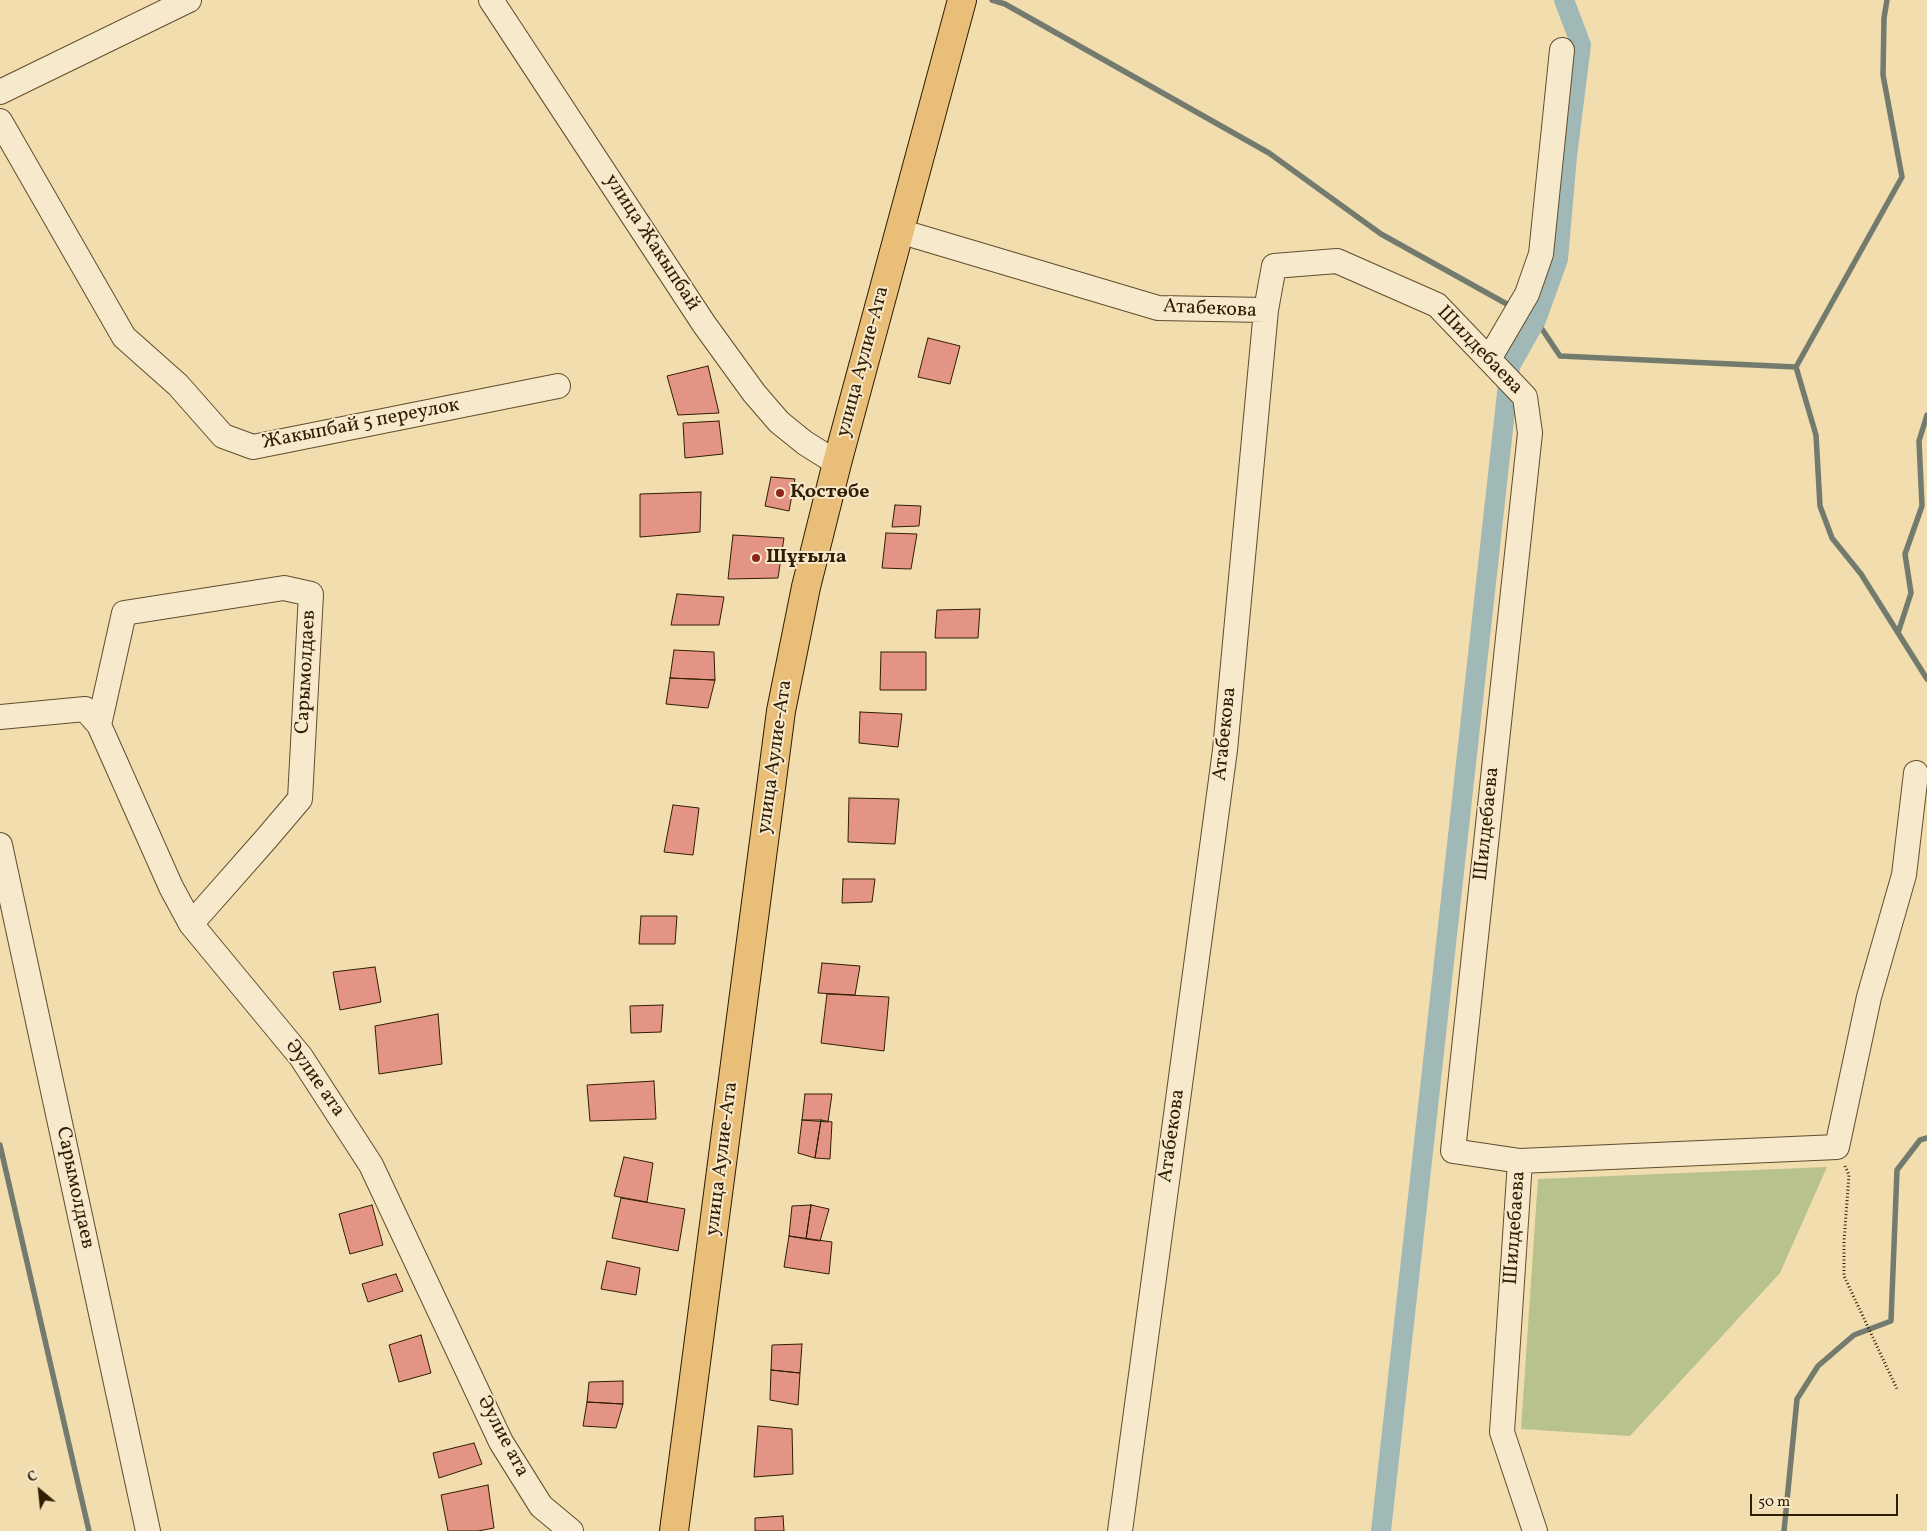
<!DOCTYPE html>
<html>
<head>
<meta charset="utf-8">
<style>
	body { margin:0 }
	#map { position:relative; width:1927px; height:1531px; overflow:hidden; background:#f2ddaf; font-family:Vollkorn,serif }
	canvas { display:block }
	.north { position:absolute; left:15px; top:1466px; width:50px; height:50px; -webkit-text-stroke:4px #f7e9cb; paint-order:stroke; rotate:332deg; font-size:14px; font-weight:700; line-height:20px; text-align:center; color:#301d02 }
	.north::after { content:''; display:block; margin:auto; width:18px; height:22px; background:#301d02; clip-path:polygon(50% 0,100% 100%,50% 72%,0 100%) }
	.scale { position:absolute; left:1750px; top:1494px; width:148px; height:22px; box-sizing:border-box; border:2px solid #301d02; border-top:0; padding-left:6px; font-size:15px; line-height:18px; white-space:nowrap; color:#301d02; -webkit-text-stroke:4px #f7e9cb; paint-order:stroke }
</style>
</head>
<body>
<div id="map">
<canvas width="1927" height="1531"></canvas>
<div class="north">С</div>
<div class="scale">50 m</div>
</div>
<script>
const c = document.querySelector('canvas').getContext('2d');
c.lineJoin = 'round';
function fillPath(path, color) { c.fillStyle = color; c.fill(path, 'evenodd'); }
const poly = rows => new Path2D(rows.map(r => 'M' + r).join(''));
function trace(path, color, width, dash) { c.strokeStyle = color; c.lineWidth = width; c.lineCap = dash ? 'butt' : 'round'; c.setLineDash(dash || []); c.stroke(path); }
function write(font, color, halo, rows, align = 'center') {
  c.font = font + ' Vollkorn,serif'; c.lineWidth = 4; c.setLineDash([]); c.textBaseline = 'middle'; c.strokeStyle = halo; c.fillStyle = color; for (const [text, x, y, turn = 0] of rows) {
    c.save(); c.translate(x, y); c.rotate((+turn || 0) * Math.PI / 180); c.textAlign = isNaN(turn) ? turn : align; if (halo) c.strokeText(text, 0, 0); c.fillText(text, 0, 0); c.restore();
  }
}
fillPath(poly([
	[1827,1167,1780,1273,1630,1436,1521,1429,1538,1179]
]), '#b8c28c');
trace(poly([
	[992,0,1005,4,1269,153,1381,234,1514,308],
	[1887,0,1884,18,1883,75,1902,177,1796,367,1816,435,1820,506,1832,538,1861,574,1927,679],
	[1522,312,1536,320,1560,356,1796,367],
	[1898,633,1911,593,1905,554,1922,506,1919,441,1927,415],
	[0,1145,89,1531],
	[1784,1531,1797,1399,1818,1366,1854,1335,1891,1321,1897,1170,1920,1140,1927,1138]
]), '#737b6e', 5.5);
trace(poly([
	[1381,1531,1510,366,1536,320,1558,259,1567,156,1581,45,1564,0]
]), '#a0b9b6', 20);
const building = poly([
	[928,338,960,346,950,384,918,377,928,338],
	[708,366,719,413,678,415,667,376,708,366],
	[719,421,723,454,685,458,683,423,719,421],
	[771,477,795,479,789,511,765,506,771,477],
	[701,492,700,532,640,537,640,494,701,492],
	[895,505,921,506,919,526,892,527,895,505],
	[886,533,917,534,911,569,882,568,886,533],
	[733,535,784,538,778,578,728,579,733,535],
	[677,594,724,597,719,625,671,625,677,594],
	[980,609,978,638,935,638,937,610,980,609],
	[674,650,714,652,715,680,670,678,674,650],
	[881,652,926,652,926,690,880,690,881,652],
	[670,678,715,680,708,708,666,704,670,678],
	[860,712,902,714,898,747,859,743,860,712],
	[849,798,899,799,895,844,848,842,849,798],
	[673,805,699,808,693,855,664,852,673,805],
	[843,879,875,879,872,902,842,903,843,879],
	[641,916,677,916,675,944,639,944,641,916],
	[822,963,860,966,855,995,818,993,822,963],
	[375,967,381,1002,340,1010,333,972,375,967],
	[827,994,889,997,884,1051,821,1043,827,994],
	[663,1005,661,1032,631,1033,630,1006,663,1005],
	[438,1014,442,1064,379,1074,375,1026,438,1014],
	[654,1081,656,1119,590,1121,587,1085,654,1081],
	[805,1094,832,1094,828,1122,802,1120,805,1094],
	[802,1120,821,1120,815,1158,798,1153,802,1120],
	[821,1120,832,1122,830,1159,815,1158,821,1120],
	[624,1157,653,1163,647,1202,614,1196,624,1157],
	[621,1198,685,1209,678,1251,612,1238,621,1198],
	[372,1205,383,1245,350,1254,339,1214,372,1205],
	[811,1205,806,1239,789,1236,792,1206,811,1205],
	[811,1205,829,1209,820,1241,806,1239,811,1205],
	[789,1236,832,1242,829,1274,784,1267,789,1236],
	[607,1261,640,1268,636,1295,601,1289,607,1261],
	[396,1274,403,1291,368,1302,362,1284,396,1274],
	[421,1335,431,1373,399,1382,389,1345,421,1335],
	[802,1344,800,1373,771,1370,772,1345,802,1344],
	[771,1370,800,1373,798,1405,770,1400,771,1370],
	[623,1381,623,1404,587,1402,589,1382,623,1381],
	[587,1402,623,1404,616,1428,583,1426,587,1402],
	[758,1426,792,1429,793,1474,754,1477,758,1426],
	[474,1443,482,1464,439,1478,433,1453,474,1443],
	[488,1485,494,1528,478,1531,448,1531,441,1495,488,1485],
	[783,1516,784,1531,755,1531,755,1518,783,1516]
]);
fillPath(building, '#e49484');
trace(building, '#301d02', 1);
const minor = poly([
	[491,0,704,324,754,393,779,422,805,443,837,463],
	[0,92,189,0],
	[0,121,124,337,178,385,223,436,253,447,558,386],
	[899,231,1158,308,1266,310,1225,750,1120,1531],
	[1266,310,1274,266,1337,261,1437,305,1525,397,1530,433,1453,1151,1520,1161,1502,1432,1535,1531],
	[1489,359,1527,294,1541,254,1562,50],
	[0,717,85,709,99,725,171,887,191,924,301,1057,371,1165,501,1442,541,1506,571,1531],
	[99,725,124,613,284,588,311,594,300,799,266,839,191,924],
	[0,845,148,1531],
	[1520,1161,1837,1147,1869,997,1904,875,1916,773]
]);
const major = poly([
	[674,1531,781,711,806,587,837,463,962,0]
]);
trace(minor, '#604d2d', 26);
trace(major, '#301d02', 30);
trace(poly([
	[1845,1166,1849,1175,1844,1241,1844,1276,1897,1389]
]), '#301d02', 3, [1, 2.5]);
trace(minor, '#f7e9cb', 24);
trace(major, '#e9be78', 28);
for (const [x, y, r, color] of [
	[780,493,5,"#8f2418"],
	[756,558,5,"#8f2418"]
]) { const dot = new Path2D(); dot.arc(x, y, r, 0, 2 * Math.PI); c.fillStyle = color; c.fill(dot); trace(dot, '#f7e9cb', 2); }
write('20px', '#301d02', '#f7e9cb', [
	["улица Жакыпбай",651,243,57],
	["Атабекова",1210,310,3],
	["Шилдебаева",1479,351,46],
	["улица Аулие-Ата",864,362,-75],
	["Жакыпбай 5 переулок",361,425,-11],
	["Сарымолдаев",307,672,-87],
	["Атабекова",1226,734,-84],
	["улица Аулие-Ата",776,757,-82],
	["Шилдебаева",1488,824,-84],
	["Әулие ата",314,1079,55],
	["Атабекова",1173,1136,-82],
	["улица Аулие-Ата",723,1159,-83],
	["Сарымолдаев",74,1188,78],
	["Шилдебаева",1516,1228,-86],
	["Әулие ата",502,1437,62]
]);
write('bold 20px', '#301d02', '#f7e9cb', [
	["Қостөбе",790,493],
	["Шұғыла",766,558]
], 'left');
</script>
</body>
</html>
